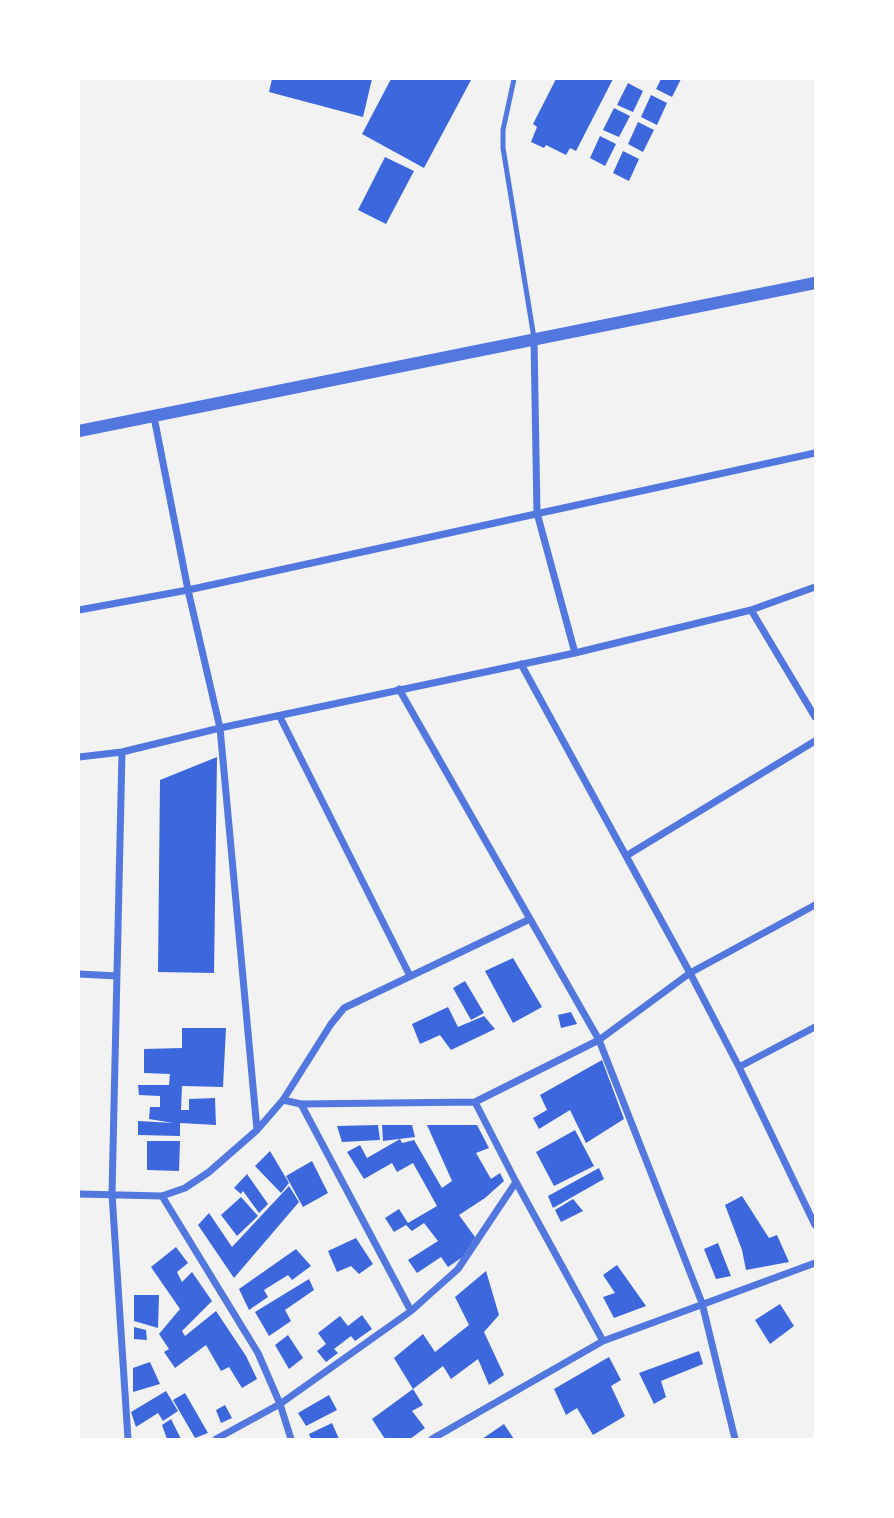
<!DOCTYPE html>
<html>
<head>
<meta charset="utf-8">
<style>
	body { margin:0 }
	#map { position:relative; width:894px; height:1518px; overflow:hidden; background:#f2f2f2; font-family:"Nunito Sans",sans-serif }
	canvas { display:block }
	.frame { position:absolute; inset:0; border:80px solid #fff; pointer-events:none }
</style>
</head>
<body>
<div id="map">
<canvas width="894" height="1518"></canvas>
<div class="frame"></div>
</div>
<script>
const c = document.querySelector('canvas').getContext('2d');
c.lineJoin = 'round';
function fillPath(path, color) { c.fillStyle = color; c.fill(path, 'evenodd'); }
const poly = rows => new Path2D(rows.map(r => 'M' + r).join(''));
function trace(path, color, width, dash) { c.strokeStyle = color; c.lineWidth = width; c.lineCap = dash ? 'butt' : 'round'; c.setLineDash(dash || []); c.stroke(path); }
fillPath(poly([
	[272,79,372,79,363,117,269,92],
	[391,79,471,80,424,168,362,134],
	[556,79,613,79,576,151,570,148,566,155,546,145,544,148,531,142,537,127,533,124],
	[661,79,681,79,672,97,656,89],
	[628,83,643,91,633,112,617,105],
	[651,95,667,103,657,125,641,117],
	[614,108,630,116,619,137,603,130],
	[638,122,654,130,643,152,628,144],
	[600,136,616,144,605,166,590,158],
	[623,151,639,159,629,181,613,173],
	[385,157,414,171,386,224,358,210],
	[217,757,214,973,158,972,160,780],
	[513,958,542,1007,513,1023,485,971],
	[465,981,484,1013,471,1020,453,988],
	[448,1007,458,1027,484,1016,495,1029,451,1050,440,1035,420,1044,412,1024],
	[571,1012,577,1024,561,1028,558,1015],
	[182,1028,226,1028,223,1087,182,1086,181,1110,189,1110,189,1099,215,1098,216,1125,180,1123,180,1136,138,1135,138,1121,173,1123,149,1119,150,1107,160,1107,160,1096,139,1095,138,1085,169,1085,170,1074,144,1073,144,1049,182,1048],
	[602,1060,624,1119,586,1143,570,1110,539,1129,533,1118,547,1110,540,1095],
	[378,1125,380,1140,342,1142,337,1126],
	[382,1125,412,1125,415,1137,383,1141],
	[427,1125,477,1125,489,1148,476,1153,491,1179,500,1173,504,1181,485,1198,459,1215,475,1237,464,1256,448,1267,441,1257,417,1273,408,1260,438,1241,424,1223,412,1231,406,1225,394,1232,385,1218,399,1209,408,1223,437,1206,413,1163,397,1172,392,1163,364,1179,347,1152,360,1145,367,1158,400,1139,402,1143,414,1140,442,1188,452,1181],
	[575,1130,594,1166,554,1186,536,1152],
	[147,1141,180,1141,179,1171,147,1170],
	[270,1151,289,1183,281,1193,255,1166],
	[312,1161,328,1193,303,1207,286,1176],
	[599,1168,604,1179,553,1208,548,1196],
	[247,1174,268,1204,259,1213,243,1191,241,1194,234,1188],
	[289,1186,299,1202,234,1278,198,1225,209,1213,232,1247],
	[742,1196,769,1238,777,1235,789,1262,746,1270,742,1250,725,1205],
	[241,1197,258,1216,237,1236,221,1215],
	[573,1199,583,1211,561,1222,555,1210],
	[356,1238,373,1264,359,1274,351,1266,337,1272,328,1251],
	[718,1243,731,1276,716,1279,704,1249],
	[176,1247,188,1263,177,1272,182,1282,192,1272,212,1301,182,1331,185,1336,216,1311,246,1356,257,1379,242,1388,229,1367,221,1371,206,1345,175,1368,164,1352,169,1349,159,1334,180,1309,151,1267],
	[296,1249,311,1266,292,1280,288,1275,264,1290,268,1297,249,1310,239,1289],
	[617,1265,646,1306,614,1318,603,1297,615,1293,603,1275],
	[486,1271,499,1315,484,1332,504,1375,489,1385,478,1359,451,1379,443,1366,413,1389,394,1358,423,1334,435,1352,469,1325,455,1297],
	[309,1279,314,1290,285,1310,291,1321,269,1336,255,1312],
	[134,1295,159,1295,158,1328,134,1321],
	[780,1304,794,1326,770,1344,755,1320],
	[362,1315,372,1329,355,1341,351,1336,334,1349,338,1353,326,1362,317,1351,326,1344,318,1333,340,1316,348,1326],
	[134,1327,146,1330,147,1340,134,1339],
	[288,1335,303,1358,289,1369,275,1345],
	[699,1351,703,1364,661,1381,666,1397,654,1404,639,1373],
	[609,1357,621,1380,611,1386,625,1416,593,1435,577,1408,566,1415,554,1389],
	[150,1362,160,1384,133,1392,133,1368],
	[413,1389,423,1405,412,1411,425,1428,410,1439,385,1439,372,1419],
	[166,1391,178,1411,163,1421,158,1413,136,1427,131,1412],
	[185,1393,208,1433,195,1438,173,1400],
	[329,1395,337,1410,306,1426,298,1413],
	[225,1405,232,1418,221,1423,216,1410],
	[171,1419,181,1439,167,1439,162,1425],
	[332,1423,339,1439,311,1439,309,1434],
	[504,1424,514,1439,482,1439]
]), '#3d67dc');
trace(poly([
	[514,79,503,130,503,148,534,338]
]), '#5277de', 5);
trace(poly([
	[534,340,537,513,575,653],
	[154,417,188,590,220,728,257,1130],
	[79,610,188,590,815,453],
	[751,610,815,717],
	[521,664,690,973,739,1067,815,1225],
	[399,689,599,1040,702,1303,735,1439],
	[280,717,410,976],
	[122,752,112,1194,128,1439],
	[79,757,122,752,220,728,575,653,751,610,815,587],
	[626,856,815,741],
	[79,974,117,976],
	[739,1067,815,1027],
	[283,1100,301,1104,475,1102,599,1040,690,973,815,905],
	[475,1102,516,1182,603,1341],
	[301,1104,411,1311],
	[79,1194,162,1196,185,1188,209,1172,257,1130,283,1100,331,1024,344,1008,530,919],
	[162,1196,258,1353,280,1404,291,1439],
	[216,1439,280,1404,411,1311,458,1269,516,1182],
	[432,1439,603,1341,815,1263]
]), '#5277de', 7);
trace(poly([
	[79,431,815,283]
]), '#5277de', 12);
</script>
</body>
</html>
